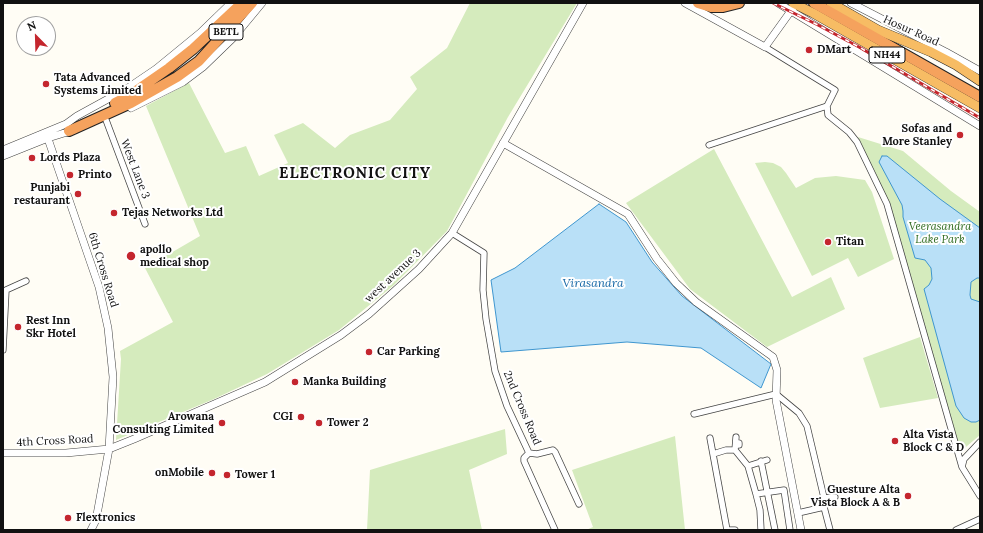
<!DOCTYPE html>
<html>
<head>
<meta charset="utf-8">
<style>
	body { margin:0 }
	#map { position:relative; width:983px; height:533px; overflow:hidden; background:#fffdf5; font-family:Lora,serif }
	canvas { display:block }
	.frame { position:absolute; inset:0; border:4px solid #111; pointer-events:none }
	.north { position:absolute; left:16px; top:16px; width:40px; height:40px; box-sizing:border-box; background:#fff; border:1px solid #a0a0a0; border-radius:50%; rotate:337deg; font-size:11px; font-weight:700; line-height:16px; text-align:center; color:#111 }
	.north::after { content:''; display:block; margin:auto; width:14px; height:18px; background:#c4262e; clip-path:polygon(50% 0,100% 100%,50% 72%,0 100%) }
</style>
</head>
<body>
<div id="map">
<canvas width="983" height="533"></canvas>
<div class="frame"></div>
<div class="north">N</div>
</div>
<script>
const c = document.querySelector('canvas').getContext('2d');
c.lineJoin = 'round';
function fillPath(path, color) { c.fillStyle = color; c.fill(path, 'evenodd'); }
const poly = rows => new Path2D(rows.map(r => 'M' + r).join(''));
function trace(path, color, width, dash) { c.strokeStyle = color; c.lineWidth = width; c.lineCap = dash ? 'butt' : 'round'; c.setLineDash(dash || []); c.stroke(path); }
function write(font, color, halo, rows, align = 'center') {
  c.font = font + ' Lora,serif'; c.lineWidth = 4; c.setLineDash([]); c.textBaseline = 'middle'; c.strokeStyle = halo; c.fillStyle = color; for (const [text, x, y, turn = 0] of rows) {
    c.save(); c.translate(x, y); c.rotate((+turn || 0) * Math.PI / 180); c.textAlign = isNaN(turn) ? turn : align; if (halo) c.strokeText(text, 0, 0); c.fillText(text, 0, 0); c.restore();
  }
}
fillPath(poly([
	[470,3,577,3,508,117,447,231,394,285,339,330,267,374,214,399,116,440,121,359,120,351,173,322,145,268,200,236,146,106,189,83,225,153,246,146,259,176,288,163,274,135,303,123,335,148,350,135,390,120,417,89,410,77,447,48],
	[858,137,903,151,951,191,980,212,980,435,960,452,889,203],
	[714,149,792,297,831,277,845,309,767,347,690,289,626,203],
	[765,162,773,163,781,167,786,173,796,188,815,178,836,176,865,180,872,192,894,259,858,277,848,258,812,276,755,163],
	[920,337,938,398,880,408,863,358],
	[505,429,507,454,469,470,482,530,367,530,370,470],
	[675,436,685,530,586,530,593,527,572,470]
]), '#d5ebbd');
const water = poly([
	[882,156,887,156,940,199,980,228,980,278,977,278,971,282,970,295,971,299,980,302,980,420,976,422,971,422,964,418,956,406,924,289,929,285,932,279,931,268,925,260,915,258,903,217,903,211,902,205,879,162,882,156],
	[599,204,626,222,652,262,682,296,771,364,761,388,701,348,627,342,501,352,491,280,515,268,599,204]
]);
fillPath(water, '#b9e0f7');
trace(water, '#3f96cf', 1);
const minor = poly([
	[827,106,828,115,849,132,857,142,887,204,962,467],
	[106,120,145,224],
	[709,145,827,106,835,90,765,47],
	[452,233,484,253,483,290,486,319,495,371,507,406,529,453],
	[3,350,6,290,26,281],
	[694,414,776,394,799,413,807,426,825,502,824,507,798,513],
	[710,438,727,530],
	[980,442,964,459,962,467,980,496],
	[737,443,739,443,739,445,738,445,737,443],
	[735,450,736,437],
	[529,453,524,458,524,461,555,530],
	[529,453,537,454,553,450,555,452,579,504],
	[713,454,726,450,735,450,748,466,756,494,784,490,790,530],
	[761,461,775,530],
	[748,466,767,460],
	[756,494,760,510,761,530],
	[824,498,835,497],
	[824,507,830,530],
	[729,530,735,530],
	[956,530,980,519]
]);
const tertiary = poly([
	[685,3,765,47,793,8],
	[778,3,980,126],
	[851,3,946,52,980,71],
	[131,108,183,82,203,67,233,38,262,3],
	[46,133,99,287,108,328,113,377,109,449,96,520,91,530],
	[503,143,628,214,657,259,676,283,696,302,773,357,777,370,776,400,801,530],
	[3,150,66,124,77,116,128,88,156,69,200,33,231,3],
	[3,156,48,138,74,130],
	[3,453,66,453,109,449,134,439,265,382,341,335,369,314,419,269,452,233,583,3]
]);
const trunk = poly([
	[793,3,813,13,980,108],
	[831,3,878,30,931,52,956,65,980,81]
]);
const motorway = poly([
	[698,3,711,7,723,7,739,3],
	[814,3,980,97],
	[115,103,127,97,169,68,193,49,242,3],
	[69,131,131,103,177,77,199,61,252,3]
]);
trace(minor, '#444', 7);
trace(tertiary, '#444', 8);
trace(trunk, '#222', 10);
trace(motorway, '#222', 12);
trace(minor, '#fff', 5.5);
trace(tertiary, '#fff', 7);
trace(trunk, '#f7bc64', 9);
trace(motorway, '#f5a25d', 10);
const rail = poly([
	[773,3,818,25,859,47,980,118]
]);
trace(rail, '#c4262e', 3);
trace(rail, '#fff', 1.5, [4.5]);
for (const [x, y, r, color] of [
	[809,50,4,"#c4262e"],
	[46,84,4,"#c4262e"],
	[960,135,4,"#c4262e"],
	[32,158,4,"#c4262e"],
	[70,175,4,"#c4262e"],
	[78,194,4,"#c4262e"],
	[114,213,4,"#c4262e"],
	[828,242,4,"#c4262e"],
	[131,256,5,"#c4262e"],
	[18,327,4,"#c4262e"],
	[369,352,4,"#c4262e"],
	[295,382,4,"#c4262e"],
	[301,417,4,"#c4262e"],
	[222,423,4,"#c4262e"],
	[319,423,4,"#c4262e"],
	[895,441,4,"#c4262e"],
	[212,473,4,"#c4262e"],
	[227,475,4,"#c4262e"],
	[908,496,4,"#c4262e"],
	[68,518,4,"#c4262e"]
]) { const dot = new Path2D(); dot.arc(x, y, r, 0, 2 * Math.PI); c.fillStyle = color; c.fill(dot); trace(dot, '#fff', 1.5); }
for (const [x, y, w] of [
	[226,32,34],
	[887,55,36]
]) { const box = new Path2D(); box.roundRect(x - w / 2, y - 8, w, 16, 3); c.fillStyle = '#fff'; c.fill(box); trace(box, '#111', 1); }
write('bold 10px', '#111', null, [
	["BETL",226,32],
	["NH44",887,55]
]);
write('11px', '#111', '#fff', [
	["Hosur Road",911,31,24],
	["West Lane 3",135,169,69],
	["6th Cross Road",103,270,73],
	["west avenue 3",393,276,-43],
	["2nd Cross Road",522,408,67],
	["4th Cross Road",55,441,-3]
]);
write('bold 11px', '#111', '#fff', [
	["DMart",817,50],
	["Tata Advanced",54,78],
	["Systems Limited",54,91],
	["Sofas and",952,129,"right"],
	["More Stanley",952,142,"right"],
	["Lords Plaza",40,158],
	["Printo",78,175],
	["Punjabi",70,188,"right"],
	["restaurant",70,201,"right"],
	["Tejas Networks Ltd",122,213],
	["Titan",836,242],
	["apollo",140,250],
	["medical shop",140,263],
	["Rest Inn",26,321],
	["Skr Hotel",26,334],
	["Car Parking",377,352],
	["Manka Building",303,382],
	["Arowana",214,417,"right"],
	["Consulting Limited",214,430,"right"],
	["CGI",293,417,"right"],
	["Tower 2",327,423],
	["Alta Vista",903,435],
	["Block C & D",903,448],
	["onMobile",204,473,"right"],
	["Tower 1",235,475],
	["Guesture Alta",900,490,"right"],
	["Vista Block A & B",900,503,"right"],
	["Flextronics",76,518]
], 'left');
write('italic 11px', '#2f6b1f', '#fff', [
	["Veerasandra",940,227],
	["Lake Park",940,240]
]);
write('italic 12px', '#1768a6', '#fff', [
	["Virasandra",593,284]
]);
c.letterSpacing = '1px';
write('bold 15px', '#111', '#fff', [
	["ELECTRONIC CITY",355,174]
]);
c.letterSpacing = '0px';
</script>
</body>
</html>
